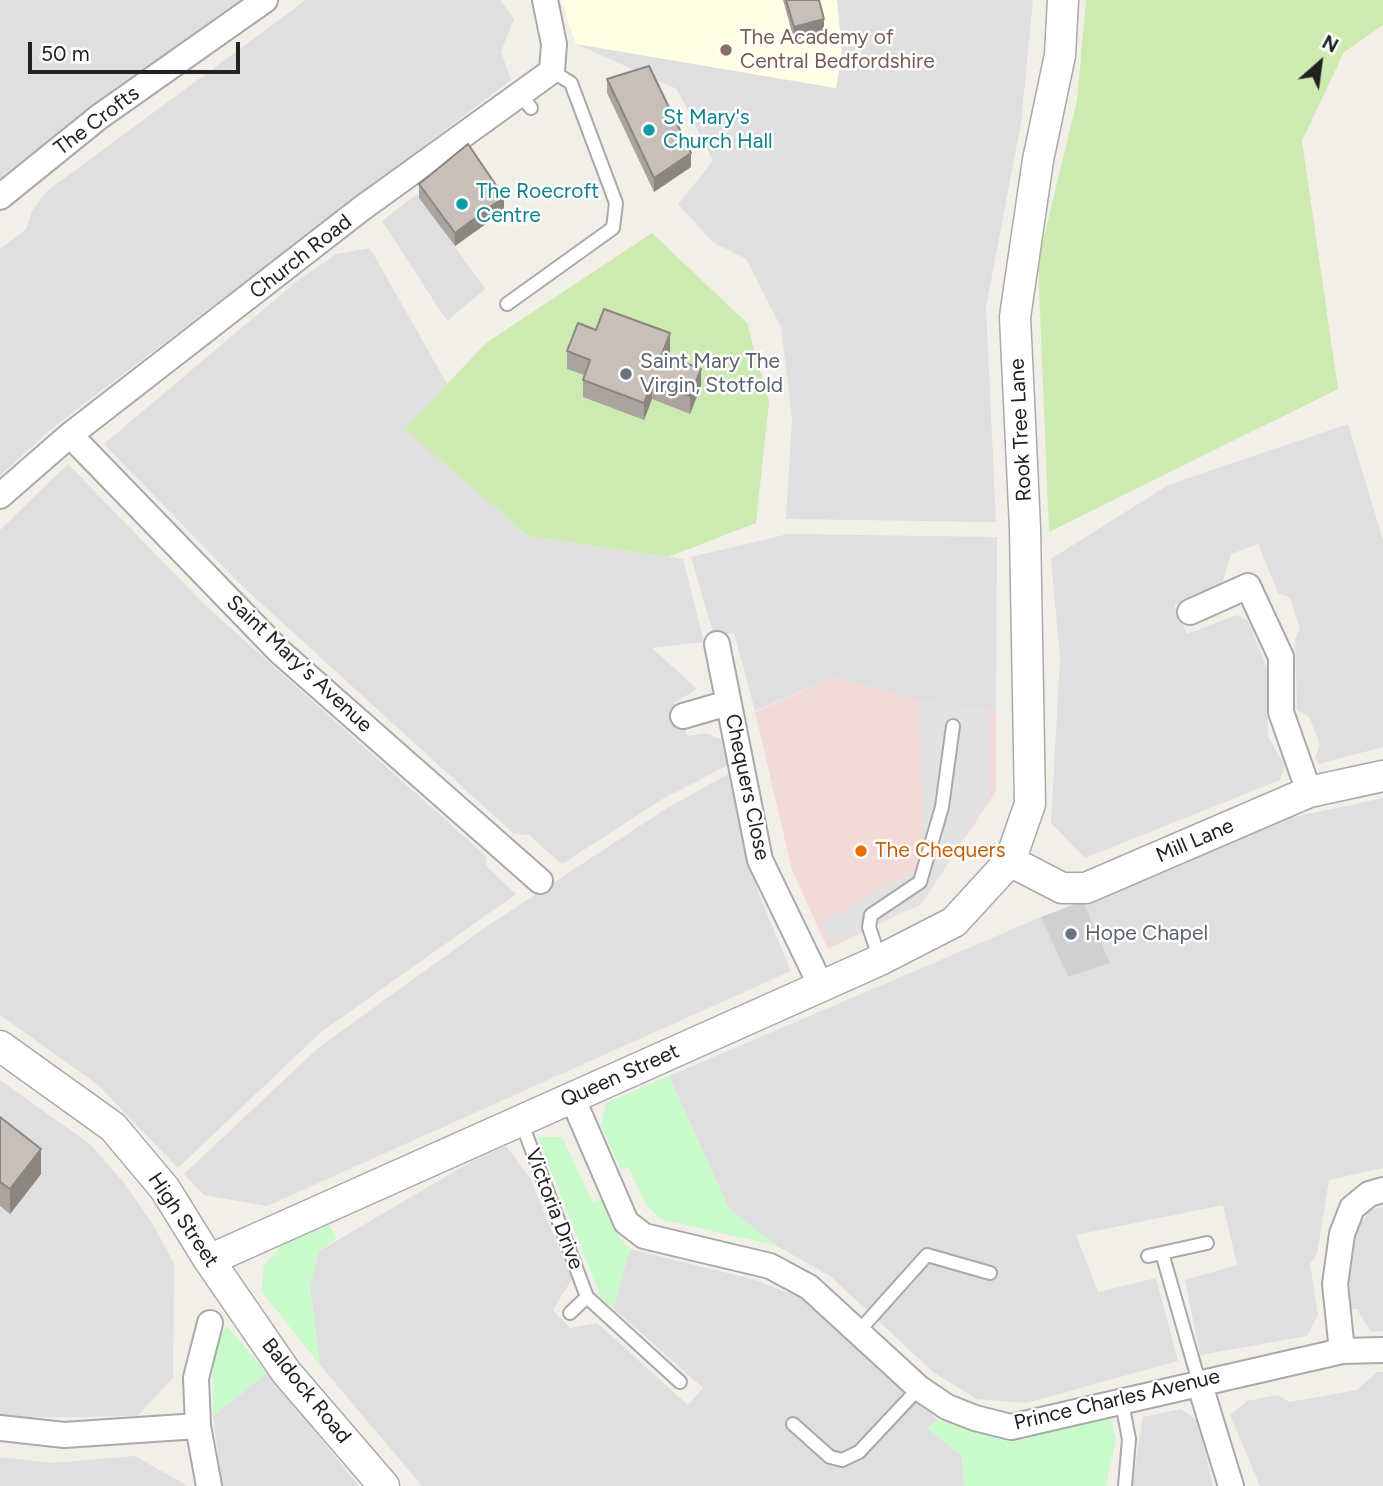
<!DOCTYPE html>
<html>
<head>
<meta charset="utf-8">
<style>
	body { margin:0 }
	#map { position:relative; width:1383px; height:1486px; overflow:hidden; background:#f2efe9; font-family:Figtree,sans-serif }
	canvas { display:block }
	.north { position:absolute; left:1285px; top:28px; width:70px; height:70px; -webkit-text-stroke:5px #fff; paint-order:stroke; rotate:28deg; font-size:19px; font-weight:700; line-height:28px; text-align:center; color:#222 }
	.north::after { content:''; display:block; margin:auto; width:24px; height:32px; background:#222; clip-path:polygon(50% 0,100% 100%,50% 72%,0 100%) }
	.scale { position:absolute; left:28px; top:42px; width:212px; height:32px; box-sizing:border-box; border:4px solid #222; border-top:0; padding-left:9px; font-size:21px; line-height:24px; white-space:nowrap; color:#222; -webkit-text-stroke:5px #fff; paint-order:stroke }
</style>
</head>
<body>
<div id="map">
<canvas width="1383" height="1486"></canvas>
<div class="north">N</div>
<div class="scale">50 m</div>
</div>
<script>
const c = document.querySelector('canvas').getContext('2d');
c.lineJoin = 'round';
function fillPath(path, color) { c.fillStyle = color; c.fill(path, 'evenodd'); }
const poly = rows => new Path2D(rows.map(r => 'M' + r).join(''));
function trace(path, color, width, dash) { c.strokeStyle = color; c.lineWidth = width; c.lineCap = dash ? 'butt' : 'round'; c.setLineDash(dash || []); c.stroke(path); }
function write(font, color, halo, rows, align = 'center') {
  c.font = font + ' Figtree,sans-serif'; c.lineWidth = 5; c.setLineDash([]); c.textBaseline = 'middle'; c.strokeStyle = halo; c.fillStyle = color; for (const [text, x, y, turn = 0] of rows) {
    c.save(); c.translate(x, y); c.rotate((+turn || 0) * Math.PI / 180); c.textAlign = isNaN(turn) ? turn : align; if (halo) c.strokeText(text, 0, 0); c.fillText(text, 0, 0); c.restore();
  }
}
fillPath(poly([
	[0,0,243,0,0,182],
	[306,0,500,0,514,19,501,52,511,80,52,428,0,476,0,249,26,229,32,211,47,191],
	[837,0,1033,0,1021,123,986,307,996,522,786,519,792,418,781,327,746,259,713,242,678,204,713,161,677,89,576,44,836,88,842,56],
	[417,194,485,289,447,321,382,221],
	[370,248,447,384,406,429,528,536,683,559,704,642,652,648,697,689,674,703,688,736,705,733,722,740,728,765,661,800,562,864,529,835,514,834,240,584,104,444,297,281,336,254],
	[1348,424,1383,540,1383,747,1319,764,1315,758,1320,744,1309,717,1297,710,1295,639,1300,629,1290,598,1278,593,1258,544,1231,554,1222,583,1174,605,1187,634,1237,615,1248,621,1267,668,1268,736,1285,766,1280,780,1085,858,1051,823,1060,658,1051,559,1168,485],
	[68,464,206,606,486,856,486,866,516,894,321,1032,178,1168,98,1085,0,1015,0,530],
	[788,534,997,537,996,710,919,701,834,677,755,711,734,633,714,636,691,557],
	[730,773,759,895,791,971,267,1206,204,1195,184,1174,318,1048,480,931,664,810],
	[1383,798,1383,1168,1329,1180,1317,1254,1310,1264,1318,1315,1307,1336,1200,1355,1185,1280,1237,1265,1223,1205,1076,1235,1098,1292,1156,1278,1178,1361,1026,1403,976,1399,932,1371,830,1276,777,1246,729,1209,669,1076,1041,917,1068,977,1109,963,1083,901,1280,820],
	[0,1080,90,1144,124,1183,154,1226,174,1264,173,1378,137,1416,11,1418,0,1414],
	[506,1146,530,1178,572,1279,553,1310,570,1328,597,1323,688,1405,703,1388,613,1308,630,1249,752,1279,799,1297,937,1419,928,1428,962,1456,964,1486,422,1486,320,1365,310,1287,319,1251,474,1160],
	[1383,1207,1383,1331,1371,1332,1357,1309,1351,1309,1348,1263,1355,1232,1370,1210],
	[1377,1372,1383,1372,1383,1486,1260,1486,1230,1415,1247,1401,1278,1395,1289,1402,1357,1390],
	[267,1373,359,1486,222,1486,213,1416],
	[1181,1409,1199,1422,1213,1486,1132,1486,1143,1417],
	[135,1456,188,1486,0,1486,0,1457,52,1463]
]), '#e0dfdf');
fillPath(poly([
	[834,677,919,701,996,710,996,791,922,903,828,949,792,870,755,712]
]), '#f2dad9');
fillPath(poly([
	[561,0,837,0,842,56,836,88,576,44]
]), '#ffffe5');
fillPath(poly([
	[1083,901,1110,963,1068,977,1041,917]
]), '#d0d0d0');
fillPath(poly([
	[1086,0,1383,0,1383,25,1344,52,1302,141,1338,389,1049,532,1038,262,1077,100],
	[652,233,747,323,769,402,756,523,668,557,528,536,405,429,486,343]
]), '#cdebb0');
fillPath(poly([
	[669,1076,729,1209,777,1246,661,1219,646,1205,629,1168,621,1169,601,1126,606,1103],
	[538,1137,562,1137,593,1202,602,1199,620,1238,630,1249,613,1308,601,1298],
	[329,1225,337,1238,319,1251,310,1287,320,1365,262,1292,263,1267,282,1245],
	[227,1326,267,1373,213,1416,213,1347],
	[1110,1417,1116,1439,1106,1486,964,1486,962,1456,928,1428,937,1419,1008,1441]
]), '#c8facc');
fillPath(poly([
	[919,701,989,709,990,797,919,906,830,942,823,922,917,869,924,843]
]), '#e2e2e2');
const service = poly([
	[520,94,531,108],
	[507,304,613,228,616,203,571,83,552,71],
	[880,960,869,927,871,915,920,882,942,807,953,726],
	[521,1121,587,1297,680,1382],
	[1162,1253,1199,1382],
	[1148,1256,1207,1243],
	[570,1313,587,1297],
	[858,1332,927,1255,990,1273],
	[1122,1403,1129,1439,1125,1486],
	[793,1424,830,1457,842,1460,859,1452,919,1388]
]);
const minor = poly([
	[0,197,99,117,265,0],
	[70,435,279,651,540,881],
	[0,496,70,435,361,209,552,71,554,44,545,0],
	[1190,612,1248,586,1281,657,1281,712,1309,792],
	[717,644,760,860,821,986],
	[683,716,728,703],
	[572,1097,626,1222,644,1236,770,1266,809,1287,919,1388,947,1407,975,1418,1011,1427,1342,1351,1383,1350],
	[1342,1351,1335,1284,1342,1234,1352,1208,1369,1194,1383,1190],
	[1199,1382,1231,1486],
	[0,1428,64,1435,198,1426],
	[209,1486,198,1426,196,1378,210,1323]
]);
const tertiary = poly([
	[1010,861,1062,888,1086,888,1309,792,1383,776],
	[0,1046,113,1127,165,1189,209,1260,286,1372,384,1486],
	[209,1260,880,960,954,922,1010,861,1030,804,1025,528,1015,317,1038,160,1060,55,1063,0]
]);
trace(service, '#a9a9a9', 16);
trace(minor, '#a9a9a9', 28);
trace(tertiary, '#a9a9a9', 33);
trace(service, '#fff', 12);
trace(minor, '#fff', 24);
trace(tertiary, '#fff', 30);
fillPath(poly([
	[783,0,819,0,824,32,794,40],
	[607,79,691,167,654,192,607,93],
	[419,184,504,211,455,246,419,198],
	[596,330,670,351,668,356,701,386,690,414,652,399,644,420,583,397,583,380,584,375,567,369,567,351],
	[0,1117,41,1174,10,1214,0,1206]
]), '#aba49e');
fillPath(poly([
	[824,19,824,32,794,40,794,27],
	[691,153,691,167,654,192,654,178],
	[504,197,504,211,455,246,455,233],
	[670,333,670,351,662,372,662,354],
	[701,369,701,386,690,414,690,396],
	[652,382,652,399,644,420,644,403],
	[41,1149,41,1174,10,1214,10,1189]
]), '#8b8681');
const building = poly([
	[786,0,819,0,824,19,794,27,786,0],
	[649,66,691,153,654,178,607,79,649,66],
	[468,144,504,197,455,233,419,184,468,144],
	[604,309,670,333,662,354,701,369,690,396,652,382,644,403,583,380,590,360,567,351,578,323,596,330,604,309],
	[0,1117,41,1149,10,1189,0,1182,0,1117]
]);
fillPath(building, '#c7bfb8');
trace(building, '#8b8681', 2);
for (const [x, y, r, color] of [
	[726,50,7,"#8d6e63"],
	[649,130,7,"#0f9aa8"],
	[462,204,7,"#0f9aa8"],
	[626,374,7,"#6b7280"],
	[861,851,7,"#e8710a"],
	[1071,934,7,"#6b7280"]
]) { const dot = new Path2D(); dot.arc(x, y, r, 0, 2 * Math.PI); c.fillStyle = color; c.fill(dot); trace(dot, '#fff', 2.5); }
write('21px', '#785e54', '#fff', [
	["The Academy of",740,38],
	["Central Bedfordshire",740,62]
], 'left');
write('21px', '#0d838f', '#fff', [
	["St Mary's",663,118],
	["Church Hall",663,142],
	["The Roecroft",476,192],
	["Centre",476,216]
], 'left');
write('21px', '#222', '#fff', [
	["The Crofts",97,121,-37],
	["Church Road",301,257,-38],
	["Rook Tree Lane",1021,430,-93],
	["Saint Mary's Avenue",299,664,43],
	["Chequers Close",747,787,78],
	["Mill Lane",1195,841,-23],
	["Queen Street",620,1076,-24],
	["Victoria Drive",554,1209,69],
	["High Street",183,1220,56],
	["Baldock Road",306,1391,51],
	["Prince Charles Avenue",1117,1400,-13]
]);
write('21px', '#5b616d', '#fff', [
	["Saint Mary The",640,362],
	["Virgin, Stotfold",640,386],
	["Hope Chapel",1085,934]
], 'left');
write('21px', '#c56008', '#fff', [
	["The Chequers",875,851]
], 'left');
</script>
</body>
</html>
